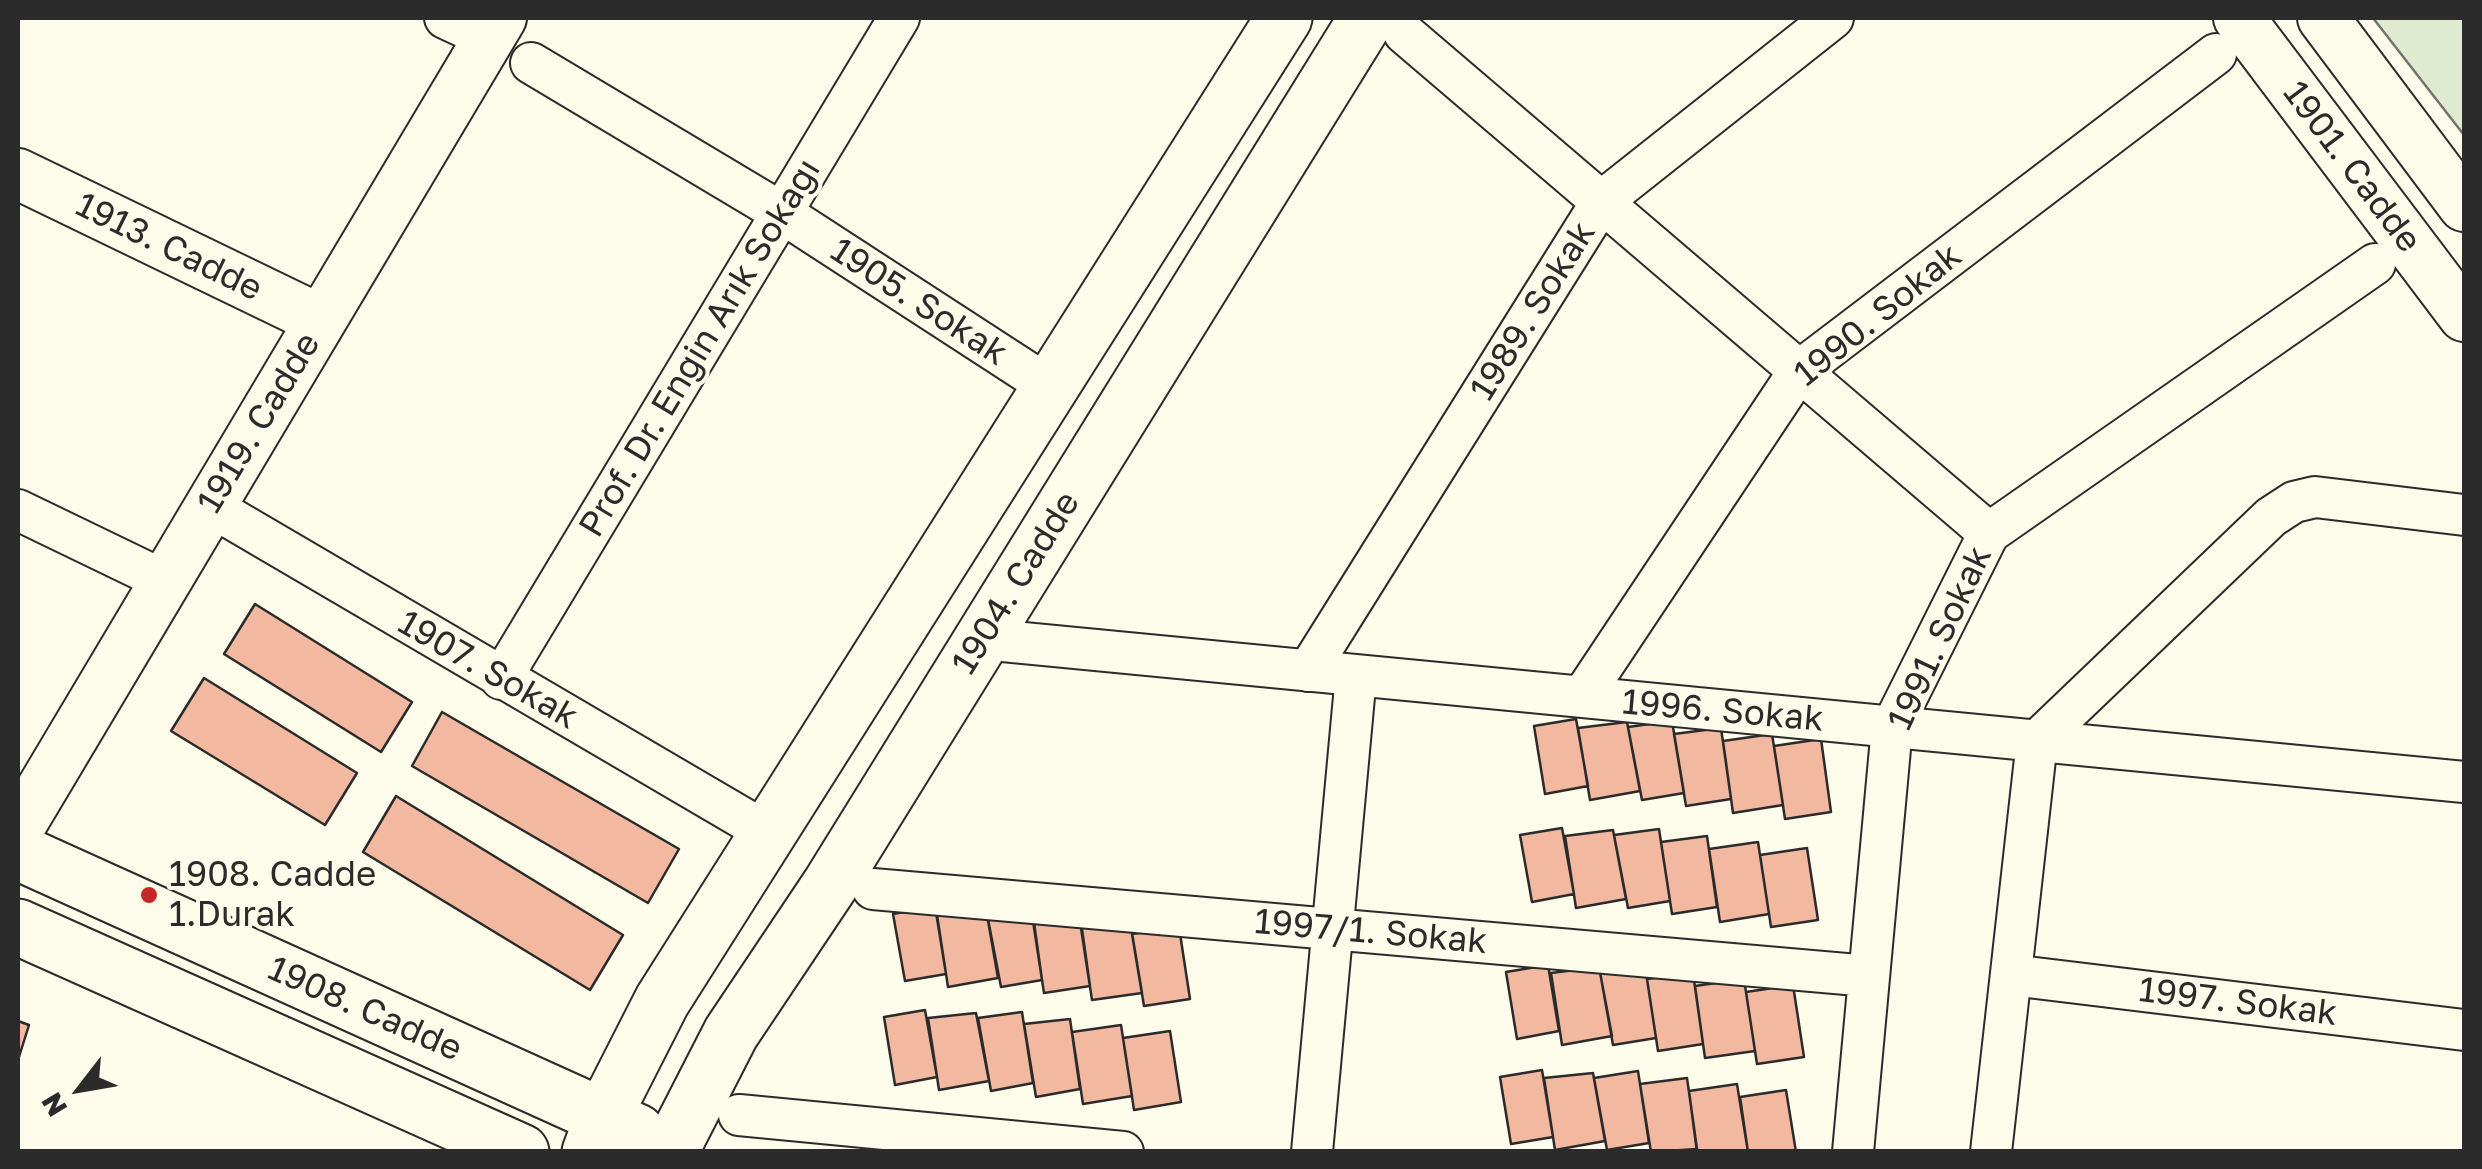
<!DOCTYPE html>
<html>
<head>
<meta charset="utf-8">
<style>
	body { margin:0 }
	#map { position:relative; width:2482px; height:1169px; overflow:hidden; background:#fdfbea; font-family:"Golos Text",sans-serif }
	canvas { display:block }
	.frame { position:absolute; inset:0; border:20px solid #2b2b2b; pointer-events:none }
	.north { position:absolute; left:30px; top:1039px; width:100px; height:100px; -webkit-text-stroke:8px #fdfbea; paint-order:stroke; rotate:239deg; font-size:28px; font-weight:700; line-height:40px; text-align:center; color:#2b2b2b }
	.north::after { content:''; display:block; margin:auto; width:35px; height:45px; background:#2b2b2b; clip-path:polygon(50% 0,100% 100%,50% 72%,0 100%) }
</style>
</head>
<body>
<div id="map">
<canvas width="2482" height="1169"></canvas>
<div class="frame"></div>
<div class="north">N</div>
</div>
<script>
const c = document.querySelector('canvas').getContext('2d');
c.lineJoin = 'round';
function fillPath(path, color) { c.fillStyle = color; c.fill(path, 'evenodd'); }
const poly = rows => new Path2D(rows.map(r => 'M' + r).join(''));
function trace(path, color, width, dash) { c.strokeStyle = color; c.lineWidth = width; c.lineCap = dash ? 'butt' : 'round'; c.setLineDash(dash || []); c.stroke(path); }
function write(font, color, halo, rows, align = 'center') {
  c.font = font + ' "Golos Text",sans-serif'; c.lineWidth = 8; c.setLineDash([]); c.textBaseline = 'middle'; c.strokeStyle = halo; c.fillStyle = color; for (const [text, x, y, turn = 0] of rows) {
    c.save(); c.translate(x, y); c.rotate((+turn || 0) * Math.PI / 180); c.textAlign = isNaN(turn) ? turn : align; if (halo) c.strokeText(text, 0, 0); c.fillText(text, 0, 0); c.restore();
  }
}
const green = poly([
	[2373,18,2464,18,2464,135,2373,18]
]);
fillPath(green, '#deebd1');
trace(green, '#74746e', 2.5);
const building = poly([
	[255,604,412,702,381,752,224,654,255,604],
	[204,678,357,773,325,825,171,731,204,678],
	[442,712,679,849,648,903,412,766,442,712],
	[1576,719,1588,786,1545,794,1534,726,1576,719],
	[1672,721,1684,793,1642,800,1628,727,1672,721],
	[1627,722,1640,791,1590,800,1578,728,1627,722],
	[1721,728,1731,799,1686,806,1674,734,1721,728],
	[1772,734,1783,805,1733,813,1723,741,1772,734],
	[1821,739,1831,812,1785,819,1774,746,1821,739],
	[396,796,623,935,590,990,363,852,396,796],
	[1562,828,1574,894,1532,902,1520,835,1562,828],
	[1659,829,1670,901,1628,908,1614,835,1659,829],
	[1613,830,1626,899,1576,908,1565,836,1613,830],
	[1707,836,1717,907,1672,914,1661,842,1707,836],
	[1758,842,1769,914,1720,922,1709,849,1758,842],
	[1807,848,1818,920,1771,927,1760,855,1807,848],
	[935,906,946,974,905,981,893,914,935,906],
	[1032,908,1042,980,1001,987,987,914,1032,908],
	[986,909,998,978,948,987,937,915,986,909],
	[1080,915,1090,986,1044,993,1033,921,1080,915],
	[1130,921,1142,993,1092,1000,1081,928,1130,921],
	[1179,927,1190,999,1144,1006,1132,934,1179,927],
	[1548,965,1559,1031,1517,1039,1506,972,1548,965],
	[1645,966,1656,1038,1613,1045,1600,972,1645,966],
	[1599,967,1612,1036,1562,1045,1551,973,1599,967],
	[1693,973,1703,1044,1658,1051,1647,979,1693,973],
	[1744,979,1755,1051,1705,1058,1695,986,1744,979],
	[1793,985,1804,1057,1757,1064,1746,992,1793,985],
	[925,1010,937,1077,895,1085,884,1017,925,1010],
	[1022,1012,1033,1083,991,1091,978,1018,1022,1012],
	[976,1013,989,1081,939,1090,928,1018,976,1013],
	[1070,1019,1080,1089,1036,1097,1024,1024,1070,1019],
	[18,1021,29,1025,18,1060,18,1021],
	[1121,1025,1132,1096,1083,1104,1072,1032,1121,1025],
	[1170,1031,1181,1102,1134,1110,1123,1038,1170,1031],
	[1542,1070,1553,1137,1511,1144,1500,1077,1542,1070],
	[1638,1071,1649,1143,1607,1150,1594,1078,1638,1071],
	[1593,1073,1605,1141,1555,1150,1544,1078,1593,1073],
	[1687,1078,1697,1149,1651,1152,1640,1084,1687,1078],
	[1737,1084,1748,1152,1697,1152,1689,1091,1737,1084],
	[1786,1090,1796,1152,1748,1152,1740,1097,1786,1090]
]);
fillPath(building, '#f2b8a0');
trace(building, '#2b2b2b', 2.5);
const minor = poly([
	[445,18,488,38],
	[1404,33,1989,533],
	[531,63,782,213,1050,387],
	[210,506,768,833],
	[18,510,165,581],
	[982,639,2464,782],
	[1308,671,1602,201,1833,18],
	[501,679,899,18],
	[1582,697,1799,371,2216,54],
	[873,889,1869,976],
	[2011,975,2464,1030],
	[739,1115,1123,1152],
	[1312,1152,1356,675],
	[1853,1152,1892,727,1989,533,2375,264],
	[1991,1152,2037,741,2271,517,2294,502,2315,497,2464,515]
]);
const tertiary = poly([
	[2239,18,2464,316],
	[2323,18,2464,206],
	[18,174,320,320],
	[18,829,501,18]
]);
const secondary = poly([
	[18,852,637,1132],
	[18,927,521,1152],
	[590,1152,603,1117,662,1001,1284,18],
	[670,1152,731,1033,830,885,1367,18]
]);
trace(minor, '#2b2b2b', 44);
trace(tertiary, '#2b2b2b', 54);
trace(secondary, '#2b2b2b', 59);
trace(minor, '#fdfbea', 40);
trace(tertiary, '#fdfbea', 50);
trace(secondary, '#fdfbea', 55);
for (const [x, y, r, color] of [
	[149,895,10,"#c62828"]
]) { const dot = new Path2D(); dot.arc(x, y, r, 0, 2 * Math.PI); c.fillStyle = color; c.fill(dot); trace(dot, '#fdfbea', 4); }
write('35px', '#2b2b2b', '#fdfbea', [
	["1901. Cadde",2352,167,53],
	["1913. Cadde",169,247,26],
	["1905. Sokak",919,302,33],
	["1989. Sokak",1533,311,-58],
	["1990. Sokak",1878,315,-39],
	["Prof. Dr. Engin Arık Sokağı",700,348,-59],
	["1919. Cadde",259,423,-59],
	["1904. Cadde",1016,583,-58],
	["1991. Sokak",1940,638,-65],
	["1907. Sokak",488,670,30],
	["1996. Sokak",1723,711,5],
	["1997/1. Sokak",1371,932,5],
	["1997. Sokak",2238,1002,7],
	["1908. Cadde",365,1009,24]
]);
write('35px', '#2b2b2b', '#fdfbea', [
	["1908. Cadde",169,875],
	["1.Durak",169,915]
], 'left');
</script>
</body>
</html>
